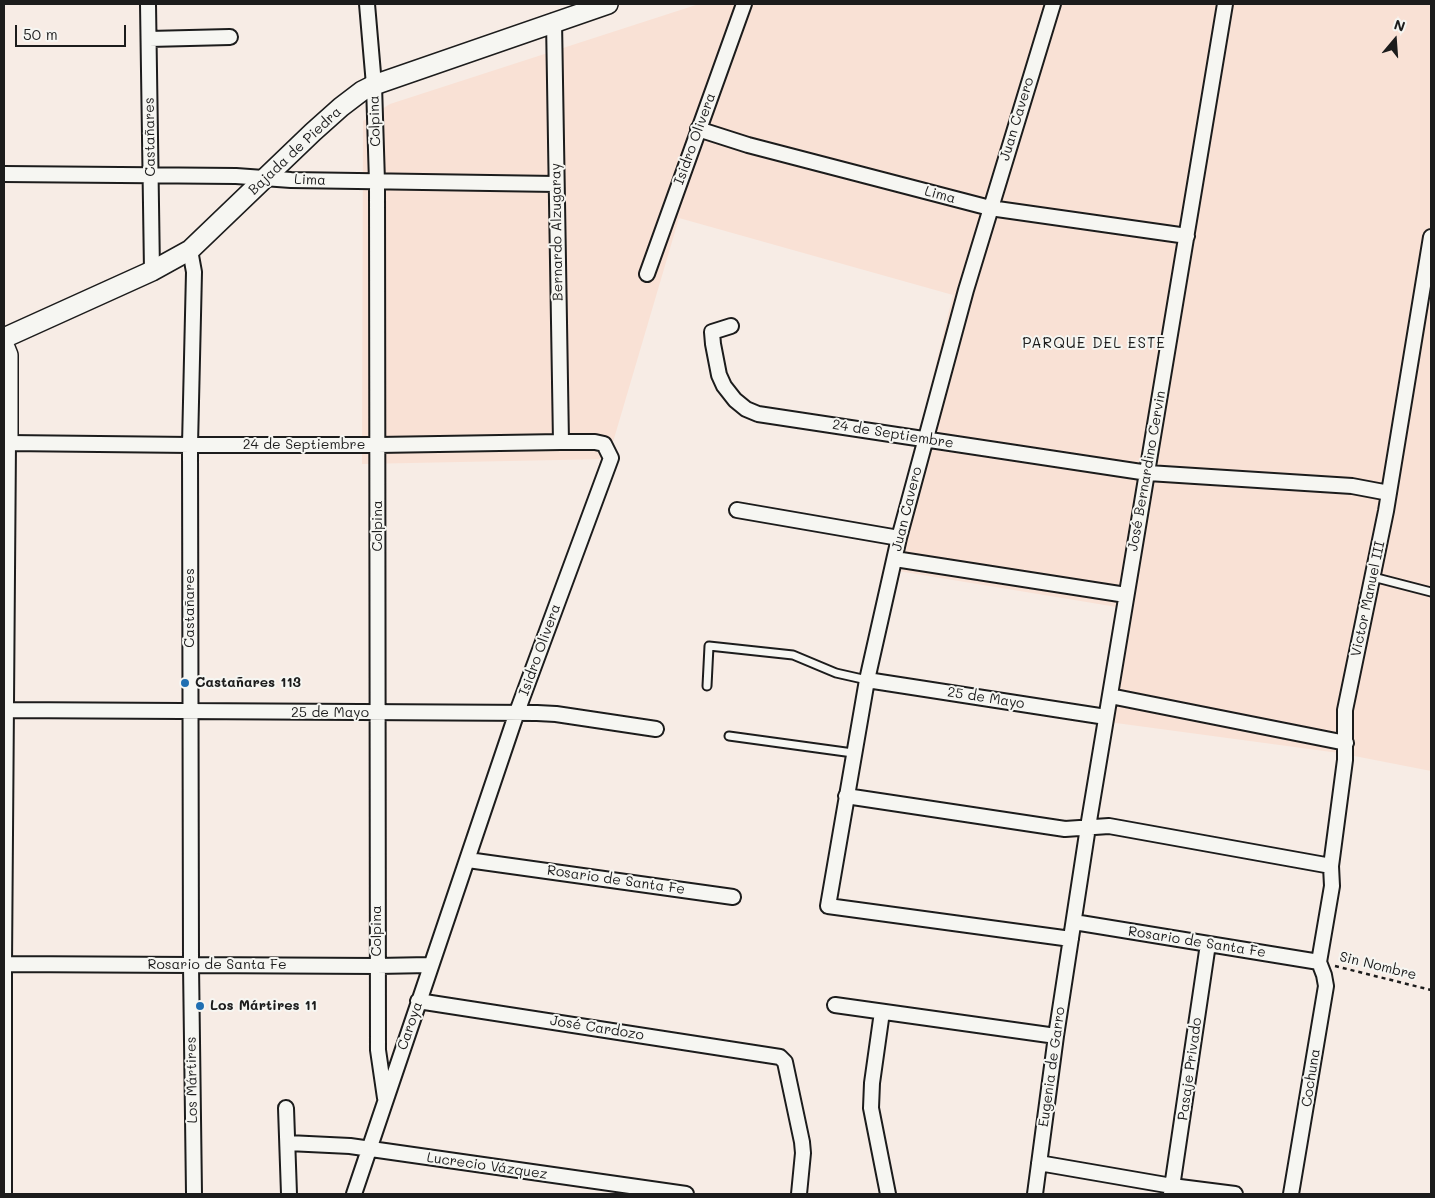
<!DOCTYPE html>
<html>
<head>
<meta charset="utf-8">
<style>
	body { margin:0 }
	#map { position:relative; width:1435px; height:1198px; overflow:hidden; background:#f7ece5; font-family:Mali,sans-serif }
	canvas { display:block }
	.frame { position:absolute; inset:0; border:5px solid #1c1c1c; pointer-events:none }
	.north { position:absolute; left:1370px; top:15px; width:50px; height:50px; -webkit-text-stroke:4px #f6f6f2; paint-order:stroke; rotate:18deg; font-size:14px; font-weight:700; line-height:20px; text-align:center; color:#1c1c1c }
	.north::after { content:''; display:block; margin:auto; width:18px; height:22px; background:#1c1c1c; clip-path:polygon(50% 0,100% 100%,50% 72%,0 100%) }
	.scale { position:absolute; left:15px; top:25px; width:111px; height:22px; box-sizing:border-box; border:2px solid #1c1c1c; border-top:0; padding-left:6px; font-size:15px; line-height:18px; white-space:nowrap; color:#1c1c1c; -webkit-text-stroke:4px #f6f6f2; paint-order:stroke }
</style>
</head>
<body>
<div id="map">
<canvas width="1435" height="1198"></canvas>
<div class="frame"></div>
<div class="north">N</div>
<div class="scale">50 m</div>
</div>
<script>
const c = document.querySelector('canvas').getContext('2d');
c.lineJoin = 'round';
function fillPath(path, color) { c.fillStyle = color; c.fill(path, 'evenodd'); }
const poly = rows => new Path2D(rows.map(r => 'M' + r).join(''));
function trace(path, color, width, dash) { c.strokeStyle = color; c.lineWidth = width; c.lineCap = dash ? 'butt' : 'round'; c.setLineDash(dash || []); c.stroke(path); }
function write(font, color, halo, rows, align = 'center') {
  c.font = font + ' Mali,sans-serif'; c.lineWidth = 4; c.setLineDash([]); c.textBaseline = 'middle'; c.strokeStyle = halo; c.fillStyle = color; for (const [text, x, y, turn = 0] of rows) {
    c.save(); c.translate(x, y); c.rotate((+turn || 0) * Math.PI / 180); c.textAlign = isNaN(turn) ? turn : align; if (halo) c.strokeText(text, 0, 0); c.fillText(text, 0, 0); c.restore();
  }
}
fillPath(poly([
	[699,4,1431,4,1431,771,1339,753,1101,721,1117,607,886,569,953,295,679,218,608,459,362,464,363,121,390,104]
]), '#f9e1d5');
const service = poly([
	[1373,577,1431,592],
	[707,686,709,646,793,655,836,673,867,680],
	[729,736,853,753]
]);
const minor = poly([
	[148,4,152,271],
	[367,4,374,85,377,182,378,1050,385,1098],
	[1053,4,966,290,899,538,867,680,828,906,1071,939],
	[554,21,561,442],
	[149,39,230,37],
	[698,129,748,145,990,208,1187,236],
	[4,174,236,176,291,180,556,184],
	[190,250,194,272,190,445,191,965,194,1194],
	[647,274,744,4],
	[731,326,712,332,713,344,719,375,724,386,735,400,746,409,758,414,1148,473,1352,486,1389,493],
	[737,510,899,538],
	[895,559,1126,595],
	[867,680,1106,717],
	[1110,696,1346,743],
	[4,710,537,713,556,714,656,729],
	[846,796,1065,829,1109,826,1331,866],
	[468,860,733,897],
	[1074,922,1319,962],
	[1319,962,1332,886,1331,866,1345,760,1345,710,1386,511,1431,237],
	[4,964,377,966,430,965],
	[418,1001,780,1057,785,1062,802,1142,803,1153,799,1194],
	[835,1005,1056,1036],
	[882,1012,872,1083,871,1108,888,1194],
	[286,1108,289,1194],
	[288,1143,350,1146,686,1194],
	[1039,1163,1172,1186,1235,1194],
	[4,1194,4,964,8,443,190,445,378,445,561,442,595,442,604,444,611,458,517,712,354,1194],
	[1035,1194,1056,1036,1088,827,1225,4],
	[1171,1194,1208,944],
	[1291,1194,1326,986,1324,975,1319,962]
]);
const secondary = poly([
	[4,338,152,271,190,250,313,132,341,107,362,91,374,85,608,4],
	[4,345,8,355,8,443,4,443]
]);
trace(service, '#1c1c1c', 11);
trace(minor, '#1c1c1c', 18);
trace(secondary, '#1c1c1c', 22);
trace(poly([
	[1335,966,1431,990]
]), '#1c1c1c', 2.5, [4, 4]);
trace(service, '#f6f6f2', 7);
trace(minor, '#f6f6f2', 14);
trace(secondary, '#f6f6f2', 19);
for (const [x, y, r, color] of [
	[185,683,5,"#1f6fb2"],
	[200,1006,5,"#1f6fb2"]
]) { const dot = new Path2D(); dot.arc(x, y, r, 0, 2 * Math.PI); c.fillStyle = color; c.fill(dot); trace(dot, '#f6f6f2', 2); }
write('14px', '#1c1c1c', '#f6f6f2', [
	["Juan Cavero",1017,119,-73],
	["Colpina",375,121,-92],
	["Castañares",150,137,-91],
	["Isidro Olivera",695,139,-70],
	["Bajada de Piedra",295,151,-43],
	["Lima",310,180,2],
	["Lima",940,195,15],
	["Bernardo Alzugaray",557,232,-91],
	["24 de Septiembre",893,434,9],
	["24 de Septiembre",304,445],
	["José Bernardino Cervin",1147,471,-80],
	["Juan Cavero",907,509,-76],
	["Colpina",378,526,-90],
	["Victor Manuel III",1368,599,-78],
	["Castañares",190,608,-90],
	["Isidro Olivera",540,650,-70],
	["25 de Mayo",986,698,9],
	["25 de Mayo",330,713],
	["Rosario de Santa Fe",616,880,8],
	["Colpina",377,931,-90],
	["Rosario de Santa Fe",1197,942,9],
	["Rosario de Santa Fe",217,965],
	["Sin Nombre",1378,966,14],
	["Caroya",410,1026,-71],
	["José Cardozo",597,1028,9],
	["Eugenia de Garro",1052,1067,-82],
	["Pasaje Privado",1190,1069,-82],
	["Cochuna",1311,1078,-81],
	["Los Mártires",192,1080,-91],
	["Lucrecio Vázquez",487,1166,8]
]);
write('bold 14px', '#1c1c1c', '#f6f6f2', [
	["Castañares 113",195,683],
	["Los Mártires 11",210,1006]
], 'left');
c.letterSpacing = '1px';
write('15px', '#1c1c1c', '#f6f6f2', [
	["PARQUE DEL ESTE",1094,343]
]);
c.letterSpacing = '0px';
</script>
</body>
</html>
